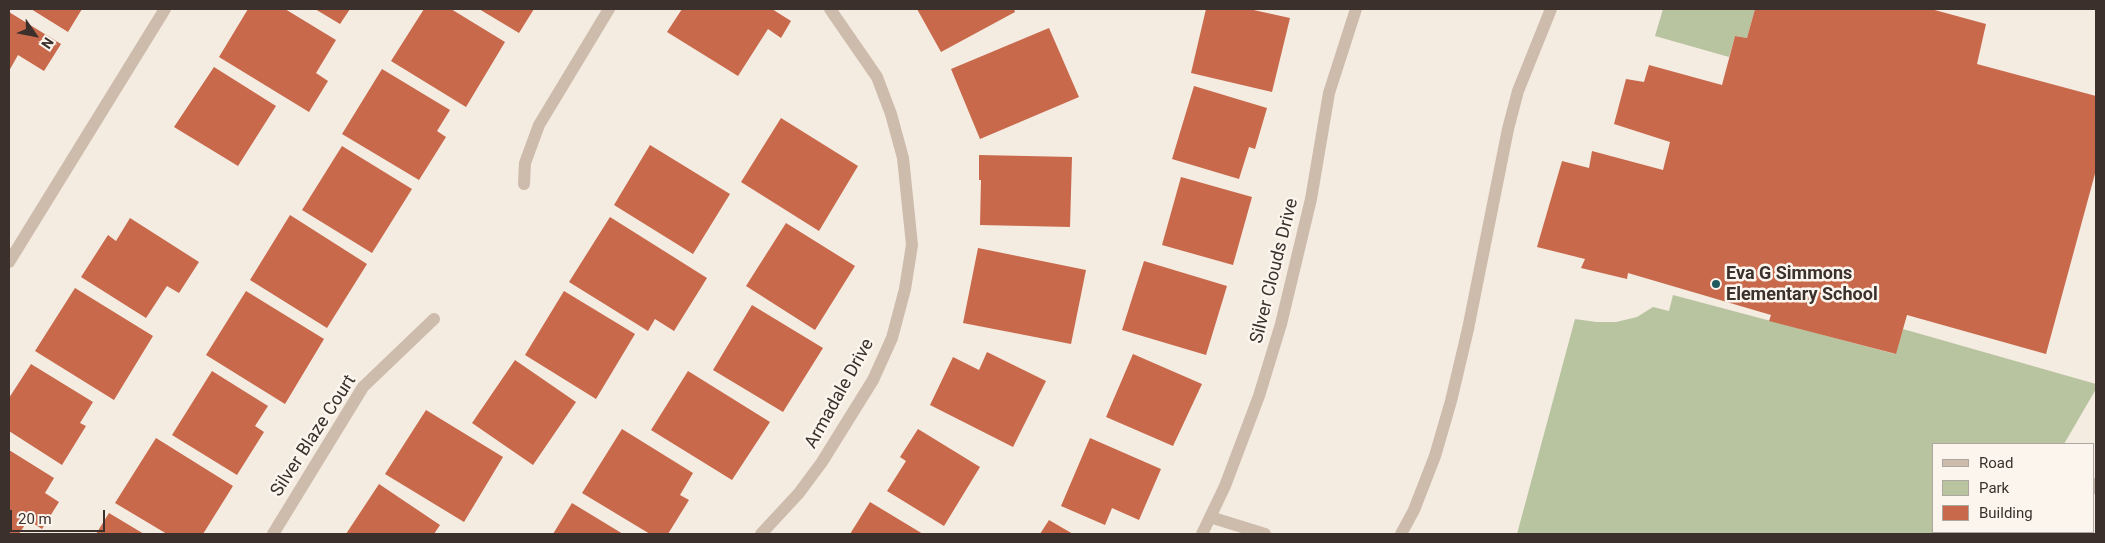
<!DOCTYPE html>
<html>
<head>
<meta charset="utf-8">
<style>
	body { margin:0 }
	#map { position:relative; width:2105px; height:543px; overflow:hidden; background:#f4ebe1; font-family:Roboto,sans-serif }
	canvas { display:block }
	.frame { position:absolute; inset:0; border:10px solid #3b302b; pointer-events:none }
	.legend { position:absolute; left:1932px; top:443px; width:162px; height:90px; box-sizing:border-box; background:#fbf5ee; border:1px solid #aea6a0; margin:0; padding:6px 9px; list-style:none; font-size:15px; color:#3b302b }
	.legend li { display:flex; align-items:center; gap:10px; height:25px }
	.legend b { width:25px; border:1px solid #aea6a0 }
	.north { position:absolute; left:10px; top:10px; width:50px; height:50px; -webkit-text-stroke:4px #fbf5ee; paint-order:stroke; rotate:123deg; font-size:14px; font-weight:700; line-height:20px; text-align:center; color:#3b302b }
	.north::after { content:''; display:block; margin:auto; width:18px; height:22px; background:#3b302b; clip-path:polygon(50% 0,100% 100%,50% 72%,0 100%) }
	.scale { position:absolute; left:10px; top:510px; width:95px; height:22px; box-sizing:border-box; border:2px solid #3b302b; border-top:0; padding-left:6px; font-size:15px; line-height:18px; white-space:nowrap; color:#3b302b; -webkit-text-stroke:4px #fbf5ee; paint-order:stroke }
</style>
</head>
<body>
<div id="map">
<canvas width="2105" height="543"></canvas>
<div class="frame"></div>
<ul class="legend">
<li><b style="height:6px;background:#cdbbac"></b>Road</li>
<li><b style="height:14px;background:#b8c4a0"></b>Park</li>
<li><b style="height:14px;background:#c8694b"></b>Building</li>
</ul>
<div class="north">N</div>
<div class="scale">20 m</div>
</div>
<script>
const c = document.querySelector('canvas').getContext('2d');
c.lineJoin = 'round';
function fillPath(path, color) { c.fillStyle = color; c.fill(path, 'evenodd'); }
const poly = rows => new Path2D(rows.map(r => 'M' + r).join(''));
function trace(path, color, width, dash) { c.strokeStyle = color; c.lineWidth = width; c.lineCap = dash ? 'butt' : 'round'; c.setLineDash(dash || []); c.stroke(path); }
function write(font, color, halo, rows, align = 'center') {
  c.font = font + ' Roboto,sans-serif'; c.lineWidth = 5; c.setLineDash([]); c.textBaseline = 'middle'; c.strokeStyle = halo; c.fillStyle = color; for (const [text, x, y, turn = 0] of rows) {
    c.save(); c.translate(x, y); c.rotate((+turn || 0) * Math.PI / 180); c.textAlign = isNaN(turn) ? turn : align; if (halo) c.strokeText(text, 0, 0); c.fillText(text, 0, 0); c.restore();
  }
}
fillPath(poly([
	[1663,9,1755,9,1747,38,1735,36,1729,57,1655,36],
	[1673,295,1895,354,1903,329,2096,384,2096,389,2064,444,1934,444,1934,532,2013,532,2012,534,1517,534,1575,319,1596,322,1616,322,1637,317,1653,307,1669,311]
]), '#b8c4a0');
fillPath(poly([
	[31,9,82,9,68,32],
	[248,9,285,9,336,40,316,73,328,81,309,112,219,57],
	[315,9,350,9,340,24],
	[424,9,451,9,505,42,466,107,391,61],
	[479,9,534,9,519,33],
	[682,9,772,9,791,21,781,38,768,29,738,76,667,32],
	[917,9,1014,9,1015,12,941,52],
	[1206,9,1249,9,1290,18,1272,92,1191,73],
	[1755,9,1931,9,1986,24,1977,64,2096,96,2096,170,2046,354,1907,315,1896,354,1769,321,1771,315,1628,273,1627,279,1581,268,1585,259,1537,247,1562,161,1589,168,1592,151,1663,170,1670,142,1614,124,1626,79,1644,82,1649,65,1722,85,1735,36,1747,38],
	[9,12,61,44,44,71,18,55,9,71],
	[1049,28,1079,97,980,139,951,69],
	[214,67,276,106,238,166,174,127],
	[382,69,450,110,437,131,446,137,419,180,342,134],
	[1194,86,1267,108,1255,149,1249,147,1239,179,1172,159],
	[781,118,858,166,819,231,741,182],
	[650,145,730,194,693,254,614,205],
	[342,146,412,189,372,253,302,210],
	[979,155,1072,157,1070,227,980,225,981,180,979,180],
	[1181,177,1252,197,1233,265,1162,245],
	[290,215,367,264,327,328,250,280],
	[610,217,707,278,674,331,655,319,648,331,569,282],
	[130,218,199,262,179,293,167,286,146,318,81,277,108,235,116,241],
	[786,223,855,266,815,330,746,286],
	[978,248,1086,270,1071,344,963,323],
	[1144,261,1227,286,1206,355,1122,330],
	[75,288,153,336,114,400,35,351],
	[246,291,324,339,285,404,206,355],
	[564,291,635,334,596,399,525,355],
	[752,305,823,348,783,412,713,370],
	[987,352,1046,381,1013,447,930,405,953,357,979,370],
	[1133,354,1202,384,1173,446,1106,417],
	[515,360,576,402,533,465,472,423],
	[31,364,93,402,80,423,86,426,62,465,9,431,9,398],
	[212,371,268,406,255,426,264,432,237,475,172,435],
	[688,371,770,422,732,480,651,430],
	[426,410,503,457,464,522,385,474],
	[622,429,693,473,680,495,689,500,668,534,650,534,582,493],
	[918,429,980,467,944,526,887,491,906,461,900,457],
	[156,438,233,486,203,534,167,534,115,503],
	[1090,438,1161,469,1139,520,1112,508,1105,525,1061,506],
	[9,450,54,478,45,493,59,502,42,529,28,520,19,534,9,534],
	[379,484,440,525,434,534,346,534],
	[870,502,923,534,850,534],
	[572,503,623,534,553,534],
	[109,513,144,534,96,534],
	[1049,520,1073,534,1040,534]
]), '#c8694b');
trace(poly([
	[524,184,525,163,539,125,609,9],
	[9,262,165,9],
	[2094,488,2096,484],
	[1210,517,1265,534],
	[273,534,363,387,434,319],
	[761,534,799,493,822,462,873,380,892,338,905,289,912,245,903,158,891,114,877,77,830,9],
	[1202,534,1225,486,1259,396,1281,324,1311,199,1329,93,1356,9],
	[1401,534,1414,510,1435,456,1451,401,1468,329,1508,129,1518,91,1551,9],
	[2065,534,2067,532]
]), '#cdbbac', 12);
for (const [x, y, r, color] of [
	[1716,284,5,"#1f5a5e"]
]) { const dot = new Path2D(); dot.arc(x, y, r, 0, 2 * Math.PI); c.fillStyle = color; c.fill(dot); trace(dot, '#fbf5ee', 2); }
write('18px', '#3b302b', '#fbf5ee', [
	["Silver Clouds Drive",1275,271,-76],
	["Armadale Drive",840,394,-61],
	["Silver Blaze Court",314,436,-57]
]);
write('bold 18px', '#3b302b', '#fbf5ee', [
	["Eva G Simmons",1726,274],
	["Elementary School",1726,295]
], 'left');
</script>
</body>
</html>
